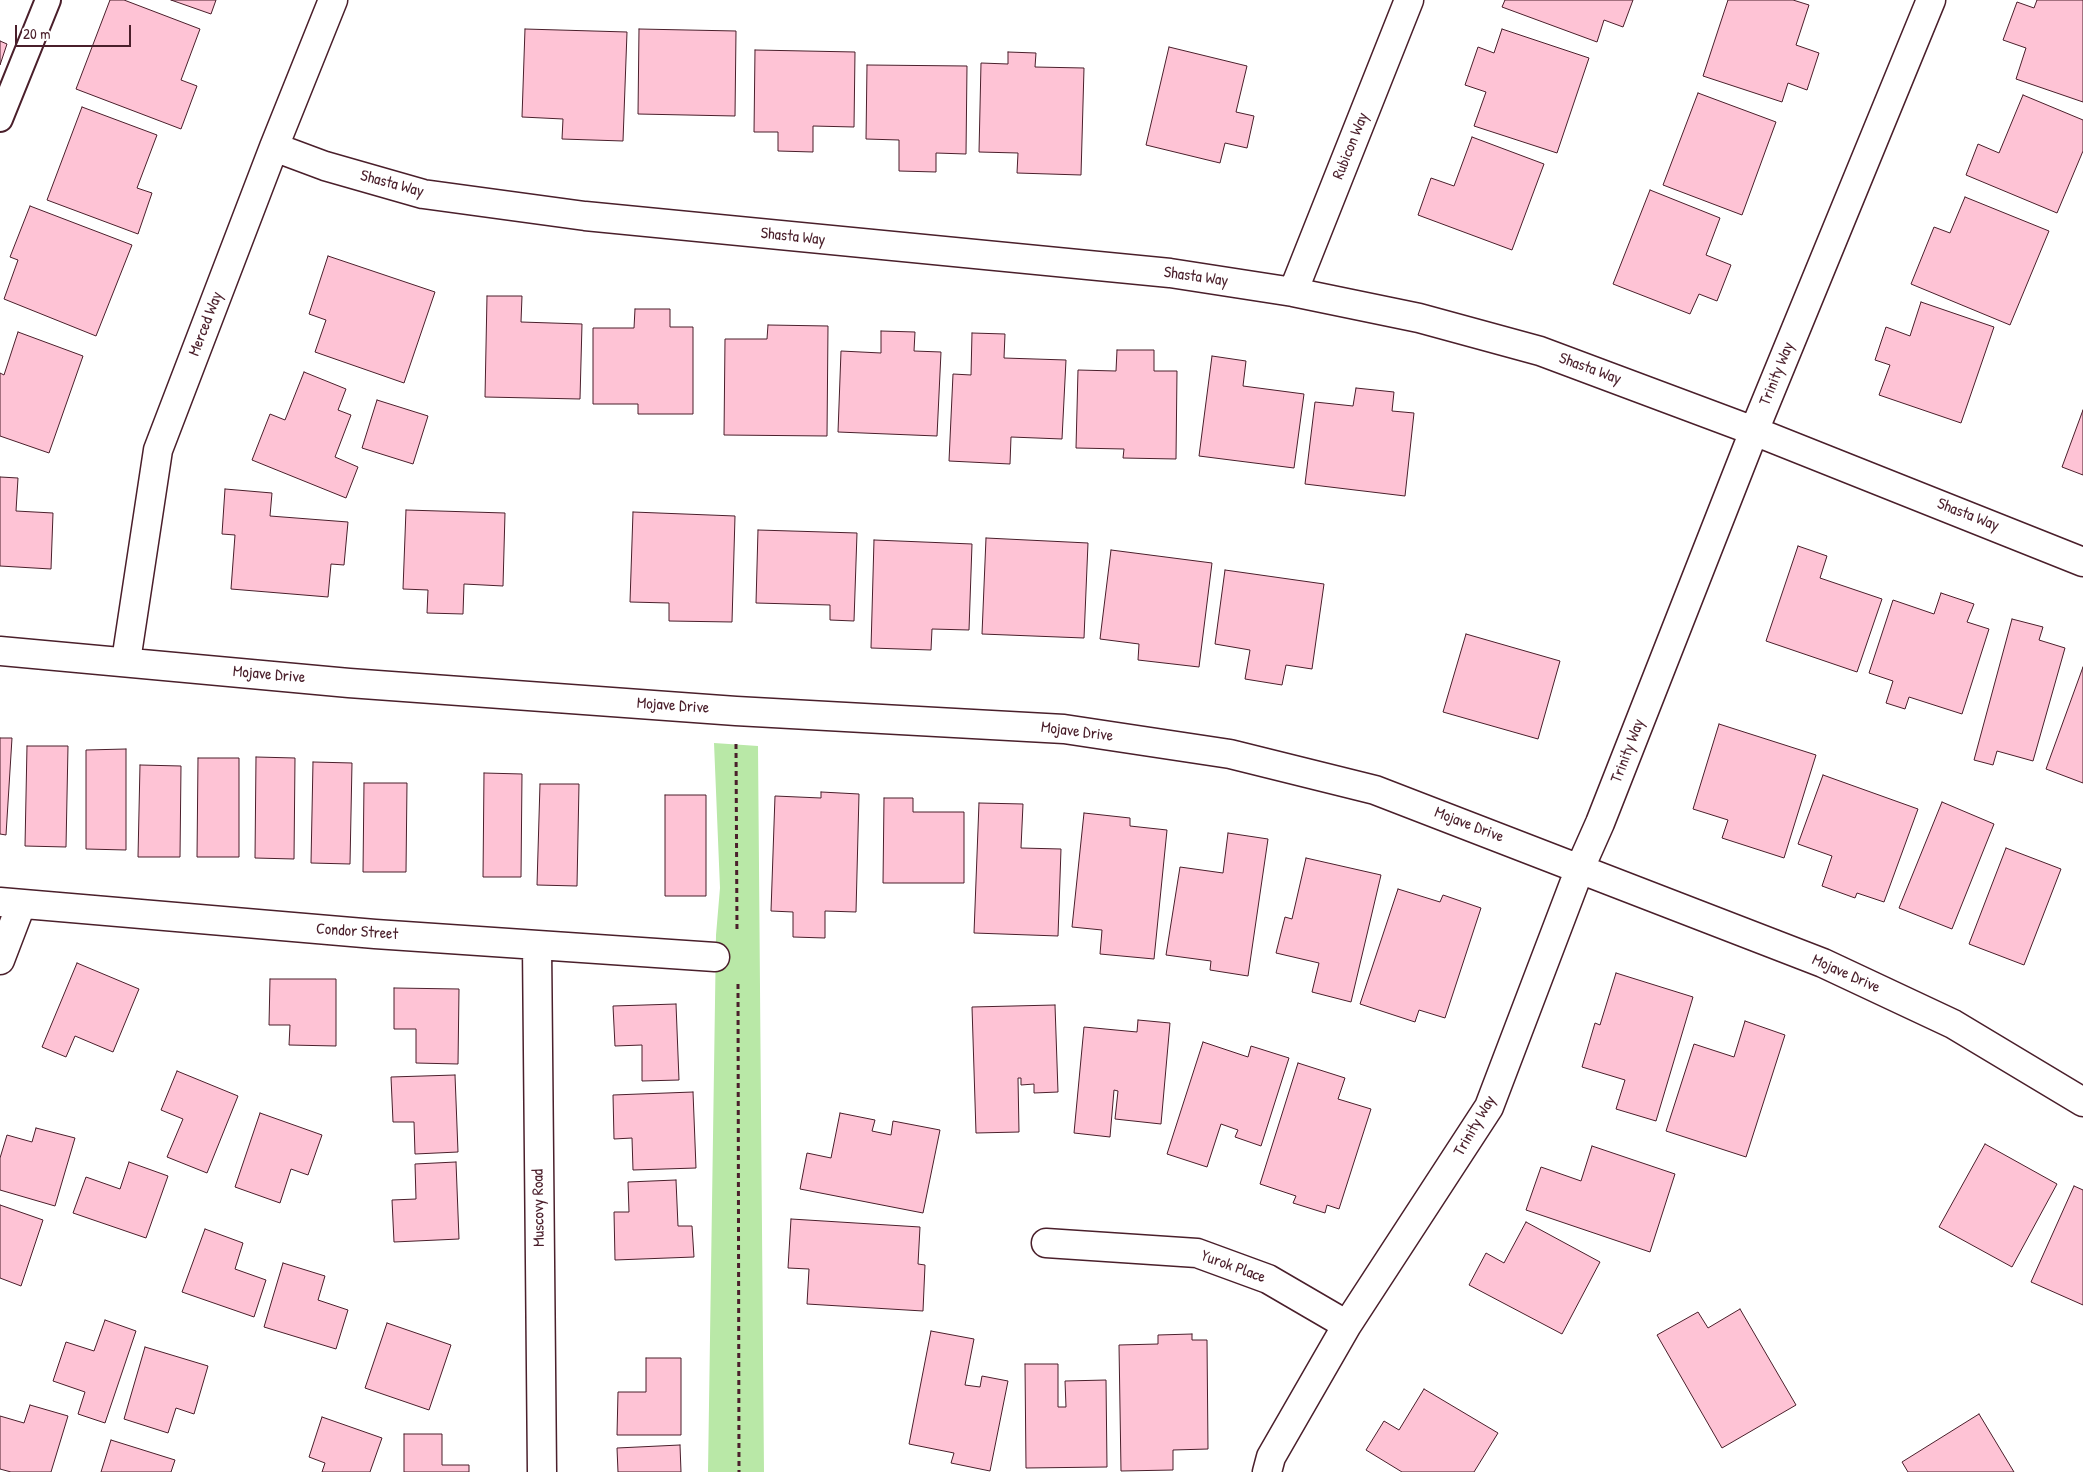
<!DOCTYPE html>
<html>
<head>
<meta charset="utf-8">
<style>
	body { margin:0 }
	#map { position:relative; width:2083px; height:1472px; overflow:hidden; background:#fff; font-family:"Patrick Hand",sans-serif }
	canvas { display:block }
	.scale { position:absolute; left:15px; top:25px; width:116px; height:22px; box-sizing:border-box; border:2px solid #4a1f2b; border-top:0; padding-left:6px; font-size:15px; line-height:18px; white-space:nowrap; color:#4a1f2b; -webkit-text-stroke:4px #fff; paint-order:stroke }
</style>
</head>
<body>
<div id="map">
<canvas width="2083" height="1472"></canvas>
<div class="scale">20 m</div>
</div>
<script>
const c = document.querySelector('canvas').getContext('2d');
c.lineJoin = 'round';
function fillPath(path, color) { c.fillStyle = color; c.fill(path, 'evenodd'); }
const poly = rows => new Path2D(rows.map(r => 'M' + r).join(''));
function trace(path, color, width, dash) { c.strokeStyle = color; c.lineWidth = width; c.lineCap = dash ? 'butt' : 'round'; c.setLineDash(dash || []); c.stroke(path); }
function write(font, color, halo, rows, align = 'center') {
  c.font = font + ' "Patrick Hand",sans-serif'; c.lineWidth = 4; c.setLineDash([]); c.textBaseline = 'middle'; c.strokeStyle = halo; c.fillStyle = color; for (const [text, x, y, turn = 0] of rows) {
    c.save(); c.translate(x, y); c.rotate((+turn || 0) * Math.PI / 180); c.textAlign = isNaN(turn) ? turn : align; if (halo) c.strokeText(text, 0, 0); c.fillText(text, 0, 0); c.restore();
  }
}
fillPath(poly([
	[714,743,758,746,764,1472,708,1472,716,935,720,888]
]), '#b9e8a7');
const building = poly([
	[110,0,124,0,200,29,181,80,197,86,181,129,76,89,110,0],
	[171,0,216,0,211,14,171,0],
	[1505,0,1633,0,1623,27,1604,20,1597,42,1502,7,1505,0],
	[1728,0,1793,0,1809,5,1796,45,1819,53,1807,90,1788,83,1782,102,1703,76,1728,0],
	[2037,0,2083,0,2083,102,2016,79,2026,48,2003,40,2017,2,2034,8,2037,0],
	[525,29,627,32,623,141,562,139,563,119,522,117,525,29],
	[639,29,736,31,735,116,638,114,639,29],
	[1502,29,1589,58,1557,153,1474,126,1486,92,1465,85,1478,47,1494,53,1502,29],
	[0,41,7,44,0,65,0,41],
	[1169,47,1247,66,1236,112,1254,116,1247,148,1225,143,1220,163,1146,145,1169,47],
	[755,50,855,52,854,127,813,126,813,152,778,151,778,132,754,132,755,50],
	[1008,52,1036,53,1035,67,1084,68,1081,175,1017,173,1018,153,979,152,981,63,1008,64,1008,52],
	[867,65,967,66,966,154,936,153,936,172,899,171,899,140,866,139,867,65],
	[1698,93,1776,122,1742,215,1663,185,1698,93],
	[2023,95,2083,120,2083,151,2057,213,1966,175,1978,144,1999,153,2023,95],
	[82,107,157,135,137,188,152,193,138,234,47,200,82,107],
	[1472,137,1544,164,1512,250,1418,215,1431,178,1454,186,1472,137],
	[1650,190,1720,218,1706,255,1731,265,1717,301,1699,294,1690,314,1613,284,1650,190],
	[1965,197,2049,231,2010,325,1911,284,1934,227,1950,233,1965,197],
	[30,206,132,245,96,336,4,299,18,260,10,257,30,206],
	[328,256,435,292,404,383,315,352,326,320,309,314,328,256],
	[487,296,522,296,521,322,582,324,580,399,485,397,487,296],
	[1921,302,1994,327,1961,423,1879,395,1890,365,1875,360,1886,327,1910,336,1921,302],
	[635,309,670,309,670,327,693,327,693,414,638,414,638,404,593,404,593,328,634,328,635,309],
	[768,325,828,326,827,436,724,435,725,339,767,339,768,325],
	[881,331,915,332,914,351,941,352,937,436,838,432,841,351,881,353,881,331],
	[18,332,83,356,49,453,0,436,0,373,4,375,18,332],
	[972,333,1005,334,1004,358,1066,360,1062,439,1011,437,1010,464,949,461,953,374,971,375,972,333],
	[1117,350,1154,350,1154,371,1177,371,1176,459,1123,458,1124,449,1076,448,1078,370,1116,371,1117,350],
	[1212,356,1246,361,1243,386,1304,394,1294,468,1199,456,1212,356],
	[304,372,346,389,338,410,351,415,335,457,358,467,346,498,252,460,270,414,285,420,304,372],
	[1356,388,1394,392,1392,411,1414,413,1405,496,1305,484,1315,402,1353,406,1356,388],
	[377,400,428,416,413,464,362,448,377,400],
	[2083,410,2083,475,2062,467,2083,410],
	[0,477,18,478,16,511,53,513,51,569,0,566,0,477],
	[225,489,272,493,270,516,348,522,344,565,331,564,328,597,231,589,235,535,222,534,225,489],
	[406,510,505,513,503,586,464,584,463,614,427,613,428,590,403,589,406,510],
	[633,512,735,516,732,622,669,621,669,603,630,602,633,512],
	[758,530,857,533,854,621,830,620,830,605,756,603,758,530],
	[986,538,1088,543,1084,638,982,634,986,538],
	[874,540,972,544,969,630,932,629,931,650,871,648,874,540],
	[1798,546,1827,556,1820,578,1882,599,1857,672,1766,641,1798,546],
	[1111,550,1212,563,1199,667,1138,660,1139,644,1100,639,1111,550],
	[1225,570,1324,584,1312,669,1286,665,1282,685,1245,679,1250,650,1215,644,1225,570],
	[1941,593,1974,604,1967,622,1989,629,1962,714,1909,697,1905,709,1886,703,1893,681,1869,673,1893,600,1934,614,1941,593],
	[2012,619,2043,627,2039,640,2065,648,2033,761,1997,751,1993,765,1974,760,2012,619],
	[1466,634,1560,661,1538,739,1443,712,1466,634],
	[2083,667,2083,783,2046,769,2083,667],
	[1719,724,1816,755,1784,858,1722,838,1728,820,1693,809,1719,724],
	[0,738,12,738,6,835,0,834,0,738],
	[27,746,68,746,66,847,25,846,27,746],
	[126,749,126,850,86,849,86,750,126,749],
	[256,757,295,758,294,859,255,858,256,757],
	[198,758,239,758,239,857,197,857,198,758],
	[313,762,352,763,350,864,311,863,313,762],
	[140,765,181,766,180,857,138,857,140,765],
	[484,773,522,774,521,877,483,877,484,773],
	[1823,775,1918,809,1884,902,1857,893,1855,898,1822,886,1832,856,1798,844,1823,775],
	[364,783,407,783,406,872,363,872,364,783],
	[540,784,579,784,577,886,537,885,540,784],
	[821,792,859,794,856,912,825,911,825,938,793,937,793,912,771,911,775,796,821,798,821,792],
	[665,795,706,795,706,896,665,896,665,795],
	[884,798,913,798,913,812,964,812,964,883,883,883,884,798],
	[1942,802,1994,824,1952,929,1899,908,1942,802],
	[979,803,1023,804,1021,848,1061,849,1058,936,974,933,979,803],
	[1084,813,1130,818,1130,826,1167,830,1154,959,1100,954,1102,930,1072,927,1084,813],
	[1228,833,1268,839,1248,976,1210,970,1211,961,1166,955,1180,867,1223,873,1228,833],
	[2006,848,2061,869,2024,965,1969,944,2006,848],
	[1306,858,1381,875,1351,1002,1312,992,1319,963,1276,953,1285,917,1292,919,1306,858],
	[1398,889,1440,902,1443,895,1481,908,1445,1018,1419,1010,1415,1022,1360,1004,1398,889],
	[77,963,139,989,113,1052,75,1036,66,1057,42,1047,77,963],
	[1616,973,1693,997,1656,1121,1616,1109,1625,1080,1582,1067,1595,1023,1600,1025,1616,973],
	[270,979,336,979,336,1046,289,1045,290,1025,269,1025,270,979],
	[394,988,459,989,458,1064,416,1063,416,1029,394,1029,394,988],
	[676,1004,679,1080,642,1081,642,1045,615,1046,613,1006,676,1004],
	[1055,1005,1058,1092,1034,1093,1034,1084,1021,1085,1021,1078,1018,1078,1019,1132,976,1133,972,1007,1055,1005],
	[1138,1020,1170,1023,1161,1124,1115,1119,1118,1091,1114,1090,1110,1137,1074,1133,1084,1027,1137,1032,1138,1020],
	[1745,1021,1785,1035,1746,1157,1666,1131,1694,1044,1734,1057,1745,1021],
	[1203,1042,1248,1057,1251,1046,1289,1058,1261,1146,1235,1137,1238,1130,1221,1124,1207,1167,1167,1154,1203,1042],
	[1298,1063,1345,1078,1338,1099,1371,1109,1339,1209,1327,1205,1325,1213,1293,1203,1296,1196,1260,1184,1298,1063],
	[177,1071,238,1096,207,1173,167,1157,183,1119,161,1110,177,1071],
	[455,1075,458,1152,415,1154,414,1122,393,1122,391,1077,455,1075],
	[693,1092,696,1168,633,1170,632,1138,614,1139,613,1095,693,1092],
	[260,1113,322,1135,308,1175,291,1169,280,1203,235,1187,260,1113],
	[840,1113,875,1120,872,1131,891,1135,893,1121,940,1130,923,1213,800,1189,807,1153,831,1158,840,1113],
	[36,1128,75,1138,55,1206,0,1190,0,1158,7,1135,32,1142,36,1128],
	[1985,1144,2057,1184,2012,1267,1939,1227,1985,1144],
	[1592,1146,1675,1174,1650,1252,1526,1210,1541,1167,1581,1181,1592,1146],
	[129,1162,168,1176,146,1238,73,1213,86,1177,120,1189,129,1162],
	[456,1162,459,1239,394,1242,392,1200,416,1199,415,1164,456,1162],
	[676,1180,678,1226,692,1226,694,1257,615,1260,614,1212,629,1212,628,1182,676,1180],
	[2074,1186,2083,1190,2083,1305,2031,1282,2074,1186],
	[0,1205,43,1220,21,1286,0,1278,0,1205],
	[791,1219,920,1227,918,1264,925,1265,923,1311,807,1304,809,1269,788,1268,791,1219],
	[1526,1222,1600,1262,1562,1334,1469,1285,1486,1253,1504,1263,1526,1222],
	[205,1229,243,1243,235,1269,266,1280,254,1317,182,1292,205,1229],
	[283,1263,325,1276,318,1300,348,1310,336,1349,264,1327,283,1263],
	[1740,1309,1796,1405,1722,1448,1657,1335,1698,1312,1708,1328,1740,1309],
	[105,1320,136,1331,105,1423,78,1414,85,1392,53,1381,66,1342,94,1351,105,1320],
	[387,1323,451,1345,429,1410,365,1388,387,1323],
	[931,1331,974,1339,965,1385,980,1387,982,1376,1008,1381,990,1471,951,1463,954,1453,909,1444,931,1331],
	[1192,1334,1192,1340,1207,1340,1208,1449,1173,1450,1173,1470,1121,1471,1119,1345,1158,1344,1158,1335,1192,1334],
	[145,1347,208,1366,194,1414,176,1408,168,1433,124,1419,145,1347],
	[646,1358,681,1358,681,1435,617,1435,618,1392,646,1392,646,1358],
	[1025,1364,1058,1364,1058,1407,1066,1407,1065,1381,1106,1380,1107,1467,1026,1468,1025,1364],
	[1424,1389,1498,1433,1474,1472,1402,1472,1366,1450,1384,1421,1399,1430,1424,1389],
	[30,1405,68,1416,51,1472,11,1472,0,1469,0,1416,24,1423,30,1405],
	[1979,1414,2014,1472,1908,1472,1902,1462,1979,1414],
	[322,1417,382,1438,370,1472,322,1472,325,1463,309,1457,322,1417],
	[404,1434,442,1434,442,1465,469,1465,469,1472,404,1472,404,1434],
	[111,1440,175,1460,171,1472,101,1472,111,1440],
	[680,1445,681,1472,618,1472,617,1448,680,1445]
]);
fillPath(building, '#fec3d5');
trace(building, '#4a1f2b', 1);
const lane = poly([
	[0,119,48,0]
]);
const street = poly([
	[274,147,325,166,423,194,585,216,1170,273,1293,292,1419,318,1540,351,1754,431,2083,562],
	[1293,292,1409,0],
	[0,651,349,683,736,711,1064,729,1230,754,1375,790,1823,963,1953,1024,2083,1102],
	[126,661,158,450,274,147,333,0],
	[0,902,375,934,715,957],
	[537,945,542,1472],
	[0,960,21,905],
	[1046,1243,1197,1253,1268,1279,1347,1325],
	[1267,1472,1271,1457,1347,1325,1489,1107,1580,868,1600,823,1754,431,1931,0]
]);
trace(lane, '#4a1f2b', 28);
trace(street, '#4a1f2b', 31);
trace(poly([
	[736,744,737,932],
	[738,984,739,1472]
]), '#4a1f2b', 3, [5, 4]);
trace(lane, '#fff', 24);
trace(street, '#fff', 28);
write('16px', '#4a1f2b', '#fff', [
	["Rubicon Way",1351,146,-68],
	["Shasta Way",392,184,15],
	["Shasta Way",793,237,6],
	["Shasta Way",1196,277,8],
	["Merced Way",206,324,-69],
	["Shasta Way",1590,369,20],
	["Trinity Way",1777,374,-68],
	["Shasta Way",1968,515,21],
	["Mojave Drive",269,675,5],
	["Mojave Drive",673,706,4],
	["Mojave Drive",1077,732,7],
	["Trinity Way",1628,751,-69],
	["Mojave Drive",1469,825,21],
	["Condor Street",357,932,4],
	["Mojave Drive",1846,974,24],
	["Trinity Way",1475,1126,-60],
	["Muscovy Road",539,1208,-91],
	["Yurok Place",1233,1267,20]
]);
</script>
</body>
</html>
